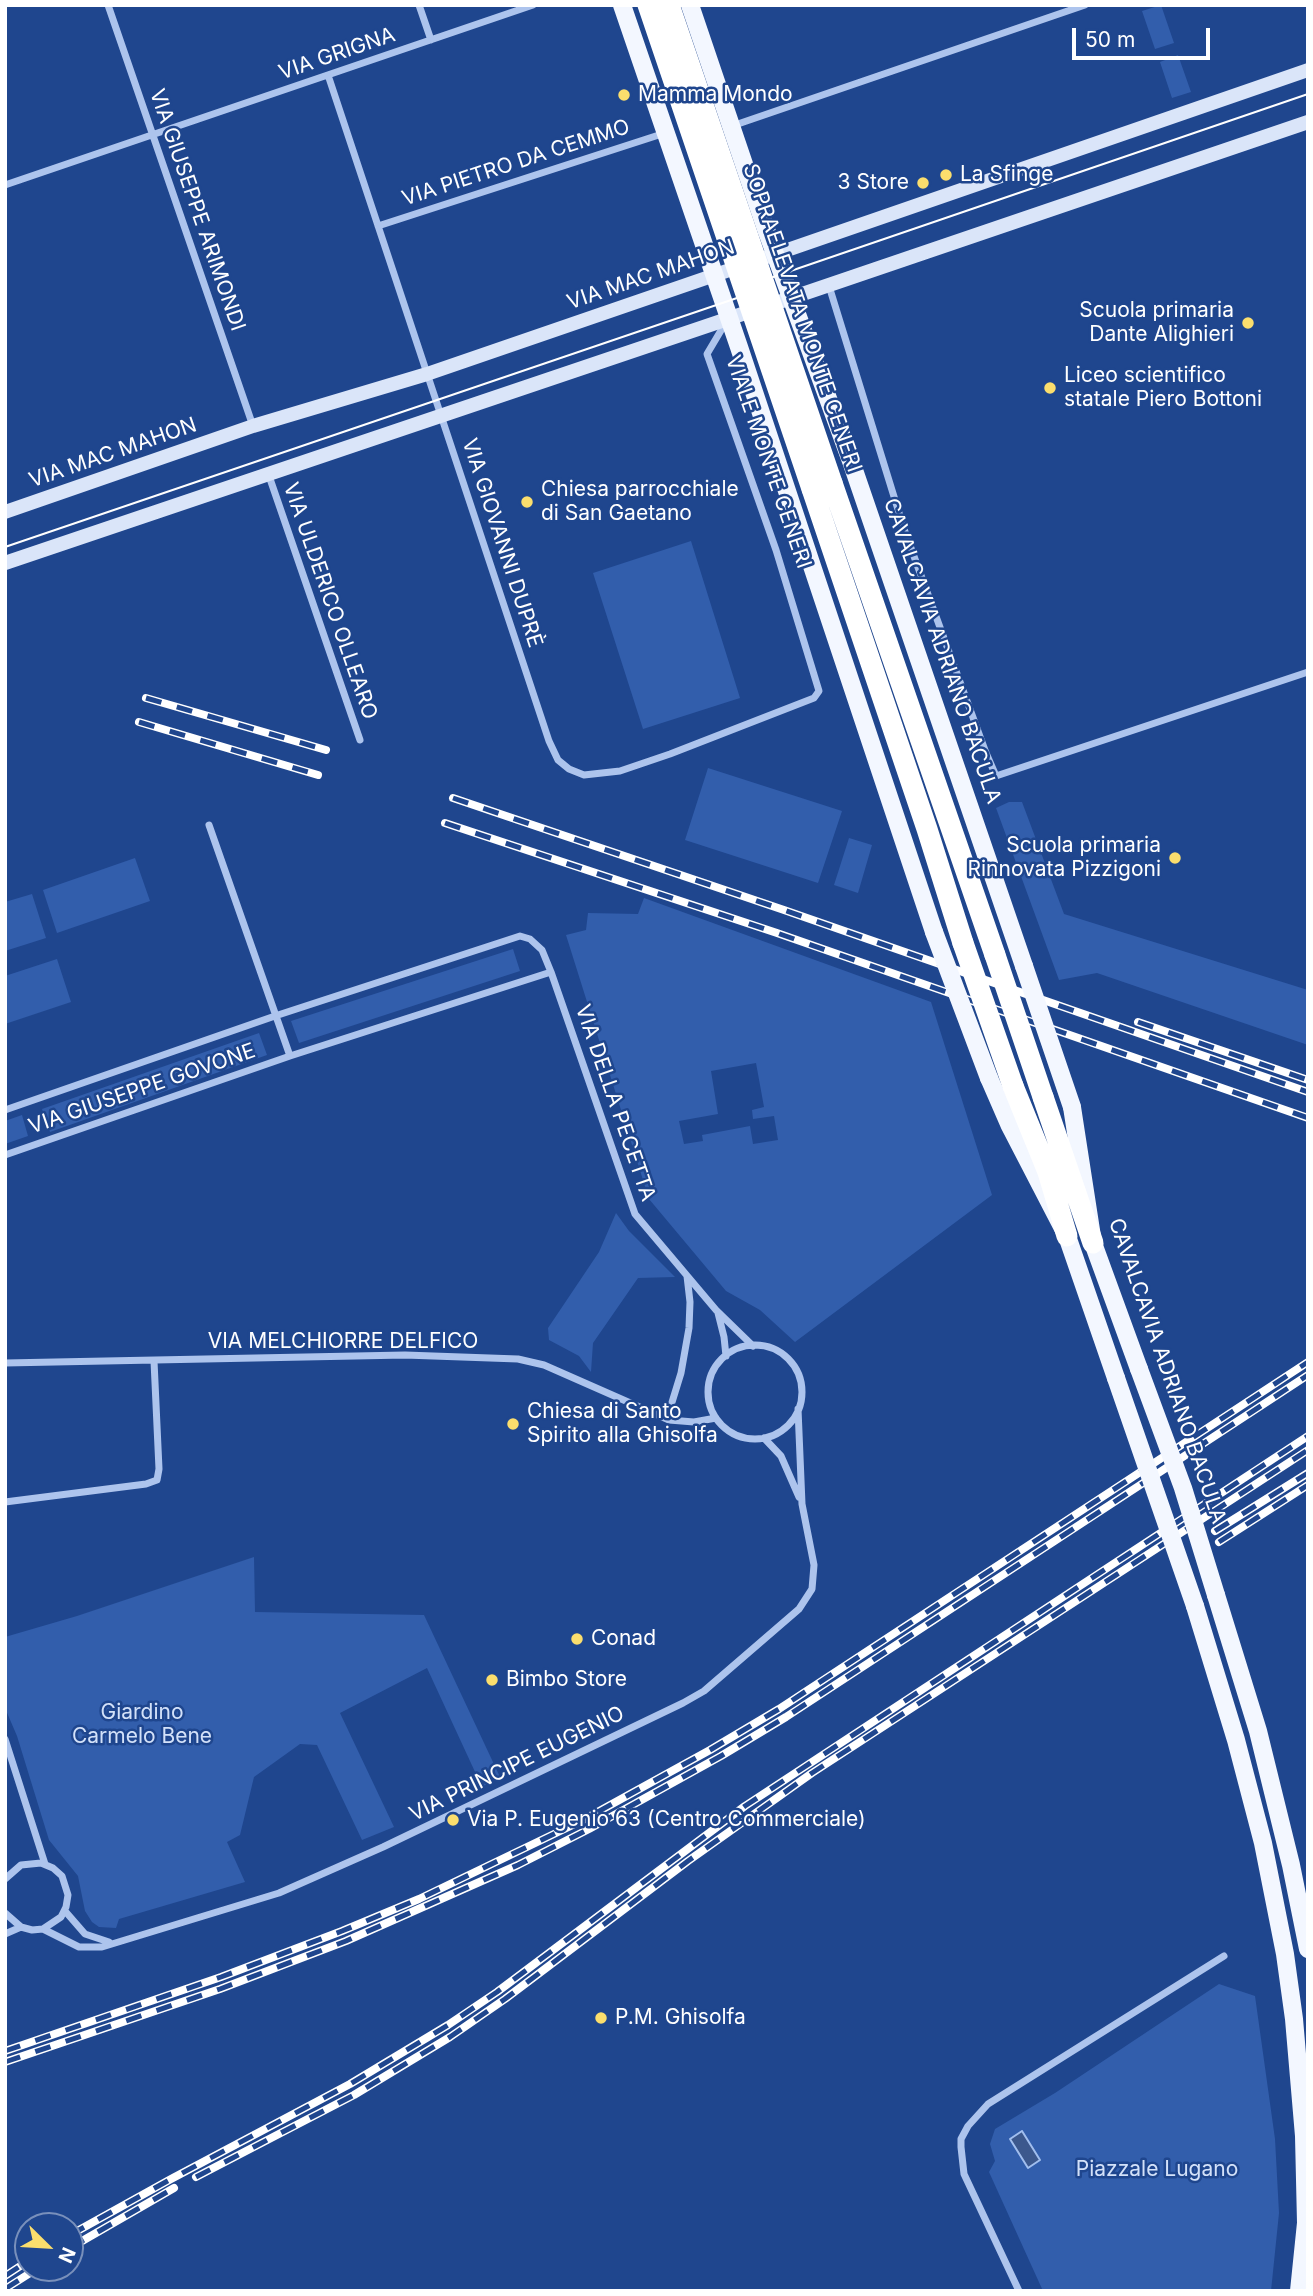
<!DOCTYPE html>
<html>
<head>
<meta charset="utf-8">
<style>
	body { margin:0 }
	#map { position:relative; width:1313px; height:2296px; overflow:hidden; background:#1f468e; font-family:Inter,sans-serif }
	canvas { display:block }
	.frame { position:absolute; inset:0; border:7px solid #fff; pointer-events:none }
	.north { position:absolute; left:14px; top:2212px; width:70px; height:70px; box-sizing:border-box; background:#1f468e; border:2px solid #7990bb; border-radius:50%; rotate:114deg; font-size:19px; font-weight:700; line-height:28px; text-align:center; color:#fff }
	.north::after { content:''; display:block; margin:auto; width:24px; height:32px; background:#fbde6d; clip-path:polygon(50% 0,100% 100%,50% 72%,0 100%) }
	.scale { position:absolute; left:1072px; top:28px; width:138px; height:32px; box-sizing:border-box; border:4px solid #fff; border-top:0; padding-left:9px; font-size:21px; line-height:24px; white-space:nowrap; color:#fff; -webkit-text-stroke:5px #1f468e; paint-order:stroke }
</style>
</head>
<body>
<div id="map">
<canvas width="1313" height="2296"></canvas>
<div class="frame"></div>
<div class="north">N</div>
<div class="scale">50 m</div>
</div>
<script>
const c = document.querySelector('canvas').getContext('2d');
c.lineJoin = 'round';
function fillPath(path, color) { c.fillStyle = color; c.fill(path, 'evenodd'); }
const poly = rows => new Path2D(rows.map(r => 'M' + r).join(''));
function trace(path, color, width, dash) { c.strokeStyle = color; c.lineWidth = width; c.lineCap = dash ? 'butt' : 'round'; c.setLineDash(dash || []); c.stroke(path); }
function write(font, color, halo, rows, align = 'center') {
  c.font = font + ' Inter,sans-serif'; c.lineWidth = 5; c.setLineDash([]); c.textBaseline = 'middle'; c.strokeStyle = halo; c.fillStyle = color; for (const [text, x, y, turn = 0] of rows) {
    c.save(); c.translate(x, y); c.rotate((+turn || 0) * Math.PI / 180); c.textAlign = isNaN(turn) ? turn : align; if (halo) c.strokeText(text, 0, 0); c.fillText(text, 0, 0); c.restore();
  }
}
fillPath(poly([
	[1161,5,1174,43,1155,49,1142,11],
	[1178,55,1191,92,1172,98,1160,62],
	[691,541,740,698,643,729,593,573],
	[708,768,842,811,818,883,685,840],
	[1009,802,1022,802,1064,914,1308,990,1308,1045,1097,973,1059,980,996,808],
	[849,838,872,845,858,893,834,885],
	[135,858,150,901,57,933,43,890],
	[32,894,46,938,5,951,5,902],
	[644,898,931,1002,992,1195,795,1342,760,1310,726,1291,649,1199,566,935,586,930,588,913,638,914],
	[756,1063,764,1107,752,1110,753,1119,774,1116,778,1140,753,1144,750,1126,702,1135,703,1141,684,1144,679,1121,718,1114,711,1071],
	[513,949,520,971,299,1043,291,1021],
	[57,959,71,1002,5,1024,5,976],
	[259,1033,267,1055,50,1132,42,1109],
	[22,1115,28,1136,5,1144,5,1121],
	[616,1213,629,1231,675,1277,638,1278,593,1343,591,1372,579,1356,549,1340,548,1328,599,1252],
	[254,1557,255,1612,424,1615,500,1777,482,1787,427,1668,340,1713,394,1827,362,1840,317,1745,300,1744,254,1777,240,1835,227,1842,245,1882,119,1919,116,1928,99,1927,92,1922,85,1911,78,1876,49,1840,17,1736,5,1708,5,1637,77,1616],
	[1219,1984,1255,1996,1275,2139,1279,2213,1271,2291,1043,2291,989,2172,995,2161,990,2144,995,2129,1055,2093]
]), '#325eac');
const water = poly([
	[1022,2131,1040,2160,1028,2168,1010,2139,1022,2131]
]);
fillPath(water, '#3c588d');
trace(water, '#a1beee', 2);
trace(poly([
	[108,5,253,426],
	[419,5,431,40],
	[328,75,549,741,558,760,569,769,584,775,620,771,670,754,814,698,819,691,776,550,707,354,726,322],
	[732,126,1085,5],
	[5,185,533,5],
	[378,226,665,133],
	[829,286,904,529,986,753,996,776,1308,672],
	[268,473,360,740],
	[209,825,290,1056],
	[5,1110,275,1016,520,936,530,939,542,950,551,972,635,1214,716,1310,753,1346],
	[5,1155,290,1056,551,972],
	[718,1313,724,1337,726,1356],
	'708 1392a47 47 0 1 1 94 0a47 47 0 1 1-94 0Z',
	[5,1363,405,1355,518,1359,544,1365,669,1420,694,1422,716,1418],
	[669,1420,669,1412,681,1373,689,1328,690,1302,687,1276],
	[764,1438,781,1456,799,1497],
	[5,1502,146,1484,157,1480,159,1469,154,1361],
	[5,1739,45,1864],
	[5,1879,21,1865,41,1863,53,1868,62,1876,68,1895,66,1907,61,1917,43,1929,32,1930,21,1927,5,1913],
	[65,1911,85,1934,109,1942],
	[43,1929,79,1947,102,1947,279,1893,383,1847,683,1703,704,1691,799,1609,812,1589,814,1565,802,1504,798,1409],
	[5,1934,21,1927],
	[1019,2291,964,2174,961,2147,961,2139,968,2126,988,2104,1224,1956]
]), '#adc4ed', 7);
trace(poly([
	[767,257,1308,70],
	[782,301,1308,122],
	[5,512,253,426,427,374,744,265],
	[5,563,760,308]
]), '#dae5f9', 14);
trace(poly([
	[622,5,739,347,934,932],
	[690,5,767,232,852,464,1024,966],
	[989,1078,1009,1124,1067,1236,1116,1378],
	[1072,1107,1093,1243,1139,1369],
	[1216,1595,1258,1731,1291,1865,1308,1949],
	[1195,1606,1236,1740,1263,1843,1285,1954,1294,2019,1304,2136,1306,2223,1299,2291]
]), '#f3f7ff', 18);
trace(poly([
	[832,483,995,955],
	[812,489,927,829,963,943],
	[1013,1086,1048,1172,1067,1236],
	[1043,1097,1093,1243]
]), '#fff', 21);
trace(poly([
	[773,277,1308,94],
	[5,547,737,298]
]), '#fff', 2);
const rail = poly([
	[146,698,326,750],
	[139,722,318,775],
	[453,798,784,910,1308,1092],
	[445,823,777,933,1308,1118],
	[1138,1022,1308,1080],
	[1215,1531,1308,1473],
	[1219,1542,1308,1485],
	[5,2051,221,1977,342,1931,419,1899,583,1820,710,1750,779,1709,1308,1362],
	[5,2062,220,1989,346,1941,518,1865,589,1829,721,1756,786,1717,1308,1375],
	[196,2177,354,2095,450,2037,505,1999,688,1861,812,1773,1308,1450],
	[70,2235,171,2179,350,2084,448,2025,497,1992,745,1806,1308,1436],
	[70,2248,174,2188],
	[5,2276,28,2261],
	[5,2289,38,2268]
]);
trace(rail, '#fff', 8);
trace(rail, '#1f468e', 5, [16]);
trace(poly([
	[934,932,989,1078],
	[1024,966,1072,1107],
	[1139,1369,1183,1488,1216,1595],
	[1116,1378,1195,1606]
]), '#f3f7ff', 18);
trace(poly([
	[648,5,812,489],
	[669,5,832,483],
	[963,943,1013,1086],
	[995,955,1043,1097]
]), '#fff', 21);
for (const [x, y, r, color] of [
	[624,95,7,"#fbde6d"],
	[946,175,7,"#fbde6d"],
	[923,183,7,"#fbde6d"],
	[1248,323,7,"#fbde6d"],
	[1050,388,7,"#fbde6d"],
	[527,502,7,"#fbde6d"],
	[1175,858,7,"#fbde6d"],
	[513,1424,7,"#fbde6d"],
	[577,1639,7,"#fbde6d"],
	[492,1680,7,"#fbde6d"],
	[453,1820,7,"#fbde6d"],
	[601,2018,7,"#fbde6d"]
]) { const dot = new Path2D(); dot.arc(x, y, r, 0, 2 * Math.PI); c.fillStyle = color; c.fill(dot); trace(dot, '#1f468e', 2.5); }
write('21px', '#fff', '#1f468e', [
	["VIA GRIGNA",337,54,-19],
	["VIA PIETRO DA CEMMO",516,163,-18],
	["VIA GIUSEPPE ARIMONDI",197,210,71],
	["VIA MAC MAHON",651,275,-19],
	["SOPRAELEVATA MONTE CENERI",802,318,71],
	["VIA MAC MAHON",113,453,-19],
	["VIALE MONTE CENERI",768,462,71],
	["VIA GIOVANNI DUPRÈ",502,543,72],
	["VIA ULDERICO OLLEARO",330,601,71],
	["CAVALCAVIA ADRIANO BACULA",942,651,71],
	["VIA GIUSEPPE GOVONE",142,1089,-19],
	["VIA DELLA PECETTA",615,1103,71],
	["VIA MELCHIORRE DELFICO",343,1342],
	["CAVALCAVIA ADRIANO BACULA",1167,1371,71],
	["VIA PRINCIPE EUGENIO",517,1764,-26]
]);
write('21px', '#fff', '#1f468e', [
	["Mamma Mondo",638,95],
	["La Sfinge",960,175],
	["3 Store",909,183,"right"],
	["Scuola primaria",1234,311,"right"],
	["Dante Alighieri",1234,335,"right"],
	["Liceo scientifico",1064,376],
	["statale Piero Bottoni",1064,400],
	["Chiesa parrocchiale",541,490],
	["di San Gaetano",541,514],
	["Scuola primaria",1161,846,"right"],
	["Rinnovata Pizzigoni",1161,870,"right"],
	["Chiesa di Santo",527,1412],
	["Spirito alla Ghisolfa",527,1436],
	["Conad",591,1639],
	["Bimbo Store",506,1680],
	["Via P. Eugenio 63 (Centro Commerciale)",467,1820],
	["P.M. Ghisolfa",615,2018]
], 'left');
write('21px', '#d3e1f9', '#1f468e', [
	["Giardino",142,1713],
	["Carmelo Bene",142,1737],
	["Piazzale Lugano",1157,2170]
]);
</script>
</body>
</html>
